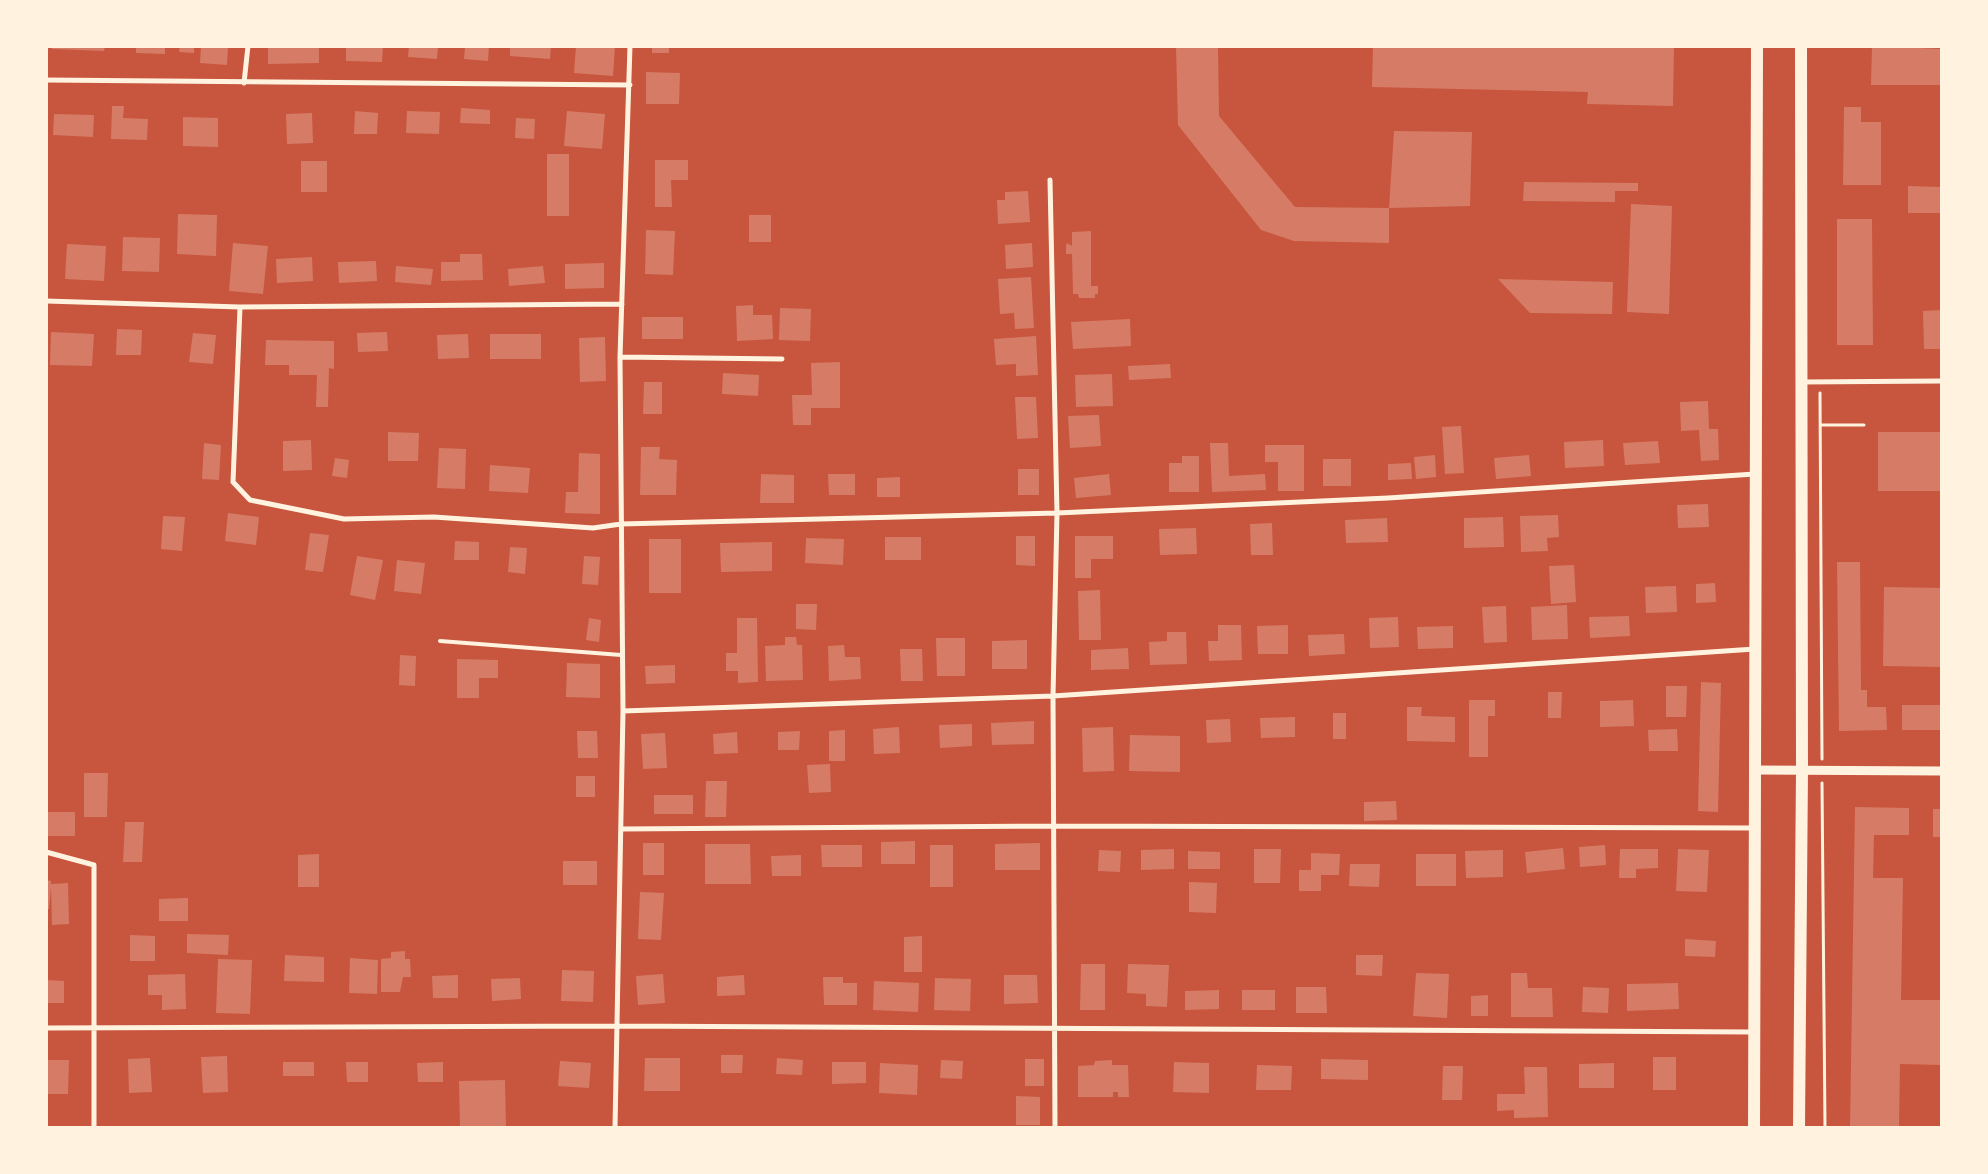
<!DOCTYPE html>
<html>
<head>
<meta charset="utf-8">
<style>
	body { margin:0 }
	#map { position:relative; width:1988px; height:1174px; overflow:hidden; background:#c8553d; font-family:"Fira Sans",sans-serif }
	canvas { display:block }
	.frame { position:absolute; inset:0; border:48px solid #fff3e0; pointer-events:none }
</style>
</head>
<body>
<div id="map">
<canvas width="1988" height="1174"></canvas>
<div class="frame"></div>
</div>
<script>
const c = document.querySelector('canvas').getContext('2d');
c.lineJoin = 'round';
function fillPath(path, color) { c.fillStyle = color; c.fill(path, 'evenodd'); }
const poly = rows => new Path2D(rows.map(r => 'M' + r).join(''));
function trace(path, color, width, dash) { c.strokeStyle = color; c.lineWidth = width; c.lineCap = dash ? 'butt' : 'round'; c.setLineDash(dash || []); c.stroke(path); }
fillPath(poly([
	[52,46,105,46,104,51,52,49],
	[136,46,165,46,165,54,136,53],
	[180,46,194,46,194,53,179,52],
	[201,46,228,46,227,65,200,63],
	[268,46,319,46,319,63,268,64],
	[346,46,383,46,382,62,346,61],
	[409,46,438,46,437,59,408,57],
	[465,46,489,46,488,61,464,59],
	[510,46,551,46,550,59,510,56],
	[576,46,615,46,613,76,574,73],
	[652,46,669,46,669,53,652,53],
	[1176,46,1218,46,1219,116,1295,207,1389,208,1394,131,1472,132,1470,206,1389,208,1389,243,1294,241,1261,230,1178,125],
	[1373,46,1674,46,1673,106,1587,104,1588,92,1372,87],
	[1872,46,1942,49,1942,85,1871,85],
	[646,72,680,73,679,104,646,104],
	[112,106,124,106,123,118,148,119,147,140,111,139],
	[1844,107,1861,107,1861,122,1881,122,1881,185,1843,185],
	[461,108,490,110,490,124,460,123],
	[355,111,378,113,377,134,354,134],
	[407,111,440,112,439,134,406,133],
	[567,111,605,114,602,149,564,146],
	[312,113,313,143,287,144,286,114],
	[54,114,94,115,93,137,53,135],
	[183,117,218,118,218,147,183,146],
	[516,118,535,119,534,139,515,138],
	[547,154,569,154,569,216,547,216],
	[655,160,688,160,688,180,671,180,672,207,655,207],
	[301,161,327,161,327,192,301,192],
	[1524,182,1638,183,1638,191,1615,191,1615,202,1523,201],
	[1908,186,1942,187,1942,213,1908,213],
	[1028,191,1030,222,998,224,997,200,1005,200,1005,192],
	[1631,204,1672,206,1669,314,1627,312],
	[178,214,217,215,216,256,177,254],
	[749,215,771,215,771,242,749,242],
	[1837,219,1872,219,1873,345,1837,345],
	[646,230,675,231,673,275,645,274],
	[1091,231,1091,286,1098,286,1098,294,1095,294,1095,298,1079,298,1078,294,1073,294,1072,254,1066,254,1066,246,1067,243,1072,246,1072,232],
	[123,237,160,238,159,272,122,271],
	[233,243,268,246,263,294,229,291],
	[1032,243,1033,267,1006,269,1005,245],
	[67,244,106,246,104,281,65,279],
	[460,254,482,254,483,280,441,281,441,262,460,262],
	[312,257,313,281,277,283,276,259],
	[376,261,377,281,339,283,338,262],
	[604,263,604,288,565,289,565,264],
	[396,266,433,269,431,285,395,282],
	[543,266,545,283,509,286,508,269],
	[1031,277,1034,328,1015,329,1014,313,1000,314,998,279],
	[1498,279,1613,282,1612,314,1530,313],
	[753,305,753,315,772,315,773,339,737,341,736,306],
	[780,308,811,309,810,341,779,340],
	[1942,310,1942,349,1924,349,1923,311],
	[642,317,683,317,683,339,642,339],
	[1130,319,1131,346,1073,349,1071,322],
	[117,329,142,330,141,355,116,355],
	[51,332,94,334,92,366,50,365],
	[387,332,388,351,358,352,357,333],
	[193,333,216,335,213,364,189,362],
	[468,334,469,358,438,359,437,335],
	[490,334,541,334,541,359,490,359],
	[1036,336,1038,375,1016,376,1016,364,996,365,994,339],
	[605,337,606,381,580,382,579,338],
	[266,340,334,341,334,369,329,368,328,407,316,407,317,375,289,375,289,365,265,365],
	[840,362,840,408,811,408,811,425,793,425,792,395,812,395,811,363],
	[1170,364,1171,378,1129,380,1128,366],
	[723,373,759,375,758,396,722,394],
	[1112,374,1113,406,1076,407,1075,375],
	[644,382,662,382,662,414,643,414],
	[1015,397,1036,397,1038,438,1017,439],
	[1708,401,1709,429,1718,429,1719,460,1701,461,1699,430,1681,431,1680,402],
	[1099,415,1101,446,1070,448,1068,416],
	[1461,426,1464,473,1445,474,1442,427],
	[388,432,419,433,418,461,388,461],
	[1878,432,1942,432,1942,491,1878,491],
	[311,440,312,470,283,471,283,441],
	[1603,440,1604,466,1565,468,1564,442],
	[1658,441,1660,463,1625,465,1623,443],
	[204,443,221,445,219,480,202,479],
	[1210,443,1228,443,1229,476,1265,474,1266,490,1212,492],
	[1265,445,1304,445,1304,491,1278,491,1278,462,1265,462],
	[641,447,660,447,659,459,677,460,676,495,640,495],
	[439,448,466,449,465,489,437,488],
	[579,453,600,454,600,514,565,513,566,492,578,492],
	[1435,455,1436,477,1416,479,1414,457],
	[1529,455,1531,476,1496,479,1494,458],
	[1182,456,1199,456,1199,492,1169,492,1169,463,1182,463],
	[335,458,349,460,347,478,332,476],
	[1323,459,1351,459,1351,486,1323,486],
	[1411,463,1412,479,1388,480,1388,464],
	[490,465,530,468,528,493,489,491],
	[1018,469,1039,469,1039,495,1018,495],
	[761,474,794,475,794,503,760,503],
	[828,474,855,474,855,495,829,495],
	[1109,474,1111,495,1076,498,1074,478],
	[900,477,900,497,877,497,877,478],
	[1708,504,1709,527,1678,528,1677,505],
	[228,513,259,517,256,545,225,541],
	[1558,515,1559,537,1547,538,1548,551,1521,552,1520,516],
	[163,516,185,517,182,551,161,549],
	[1503,517,1504,547,1464,548,1464,518],
	[1387,518,1388,542,1346,543,1345,520],
	[1272,523,1273,555,1251,555,1250,524],
	[1196,528,1197,554,1160,555,1159,529],
	[310,533,329,535,323,572,305,570],
	[1016,536,1035,536,1035,566,1016,565],
	[1075,536,1113,536,1113,559,1091,559,1091,578,1075,578],
	[885,537,921,537,921,560,885,560],
	[806,538,844,539,843,565,805,563],
	[649,539,681,539,681,593,649,593],
	[455,541,479,542,479,560,454,560],
	[772,542,772,571,721,572,720,543],
	[510,547,527,548,525,574,508,572],
	[357,556,383,560,375,600,350,595],
	[584,556,600,557,598,585,582,584],
	[397,560,425,563,421,594,394,591],
	[1837,562,1860,562,1861,690,1867,690,1867,707,1886,707,1887,730,1839,731],
	[1574,565,1576,602,1551,604,1549,566],
	[1715,583,1716,602,1696,603,1696,584],
	[1676,586,1677,612,1646,613,1645,587],
	[1884,587,1942,588,1942,667,1883,666],
	[1100,590,1101,640,1079,640,1078,591],
	[796,604,817,604,816,630,796,629],
	[1567,605,1568,639,1532,640,1531,607],
	[1506,606,1507,642,1484,643,1482,607],
	[1629,616,1630,636,1590,638,1589,617],
	[1398,617,1399,647,1370,648,1369,618],
	[589,618,601,620,599,642,586,640],
	[737,618,757,618,758,682,738,683,738,671,726,671,726,653,737,653],
	[1218,625,1241,625,1242,660,1209,661,1208,641,1218,641],
	[1288,625,1288,654,1258,654,1257,626],
	[1453,626,1453,648,1418,649,1417,627],
	[1167,632,1186,632,1187,664,1150,665,1149,642,1167,641],
	[1344,634,1345,654,1309,656,1308,635],
	[785,637,796,637,797,645,802,645,803,680,766,681,765,646,785,645],
	[936,638,965,638,965,676,937,676],
	[1027,640,1027,669,992,669,992,641],
	[844,645,845,657,860,657,861,679,829,681,828,646],
	[1128,648,1129,669,1091,670,1091,650],
	[900,649,922,649,923,681,901,681],
	[400,655,416,656,415,686,399,685],
	[457,659,498,660,498,678,479,678,479,698,457,698],
	[567,663,600,664,600,698,566,697],
	[675,665,675,683,646,684,645,666],
	[1701,682,1721,683,1718,812,1698,811],
	[1666,686,1687,686,1686,717,1666,717],
	[1548,692,1562,692,1561,718,1548,718],
	[1469,700,1495,700,1495,716,1488,716,1488,757,1469,757],
	[1633,700,1634,726,1600,727,1600,701],
	[1902,705,1942,705,1942,730,1902,730],
	[1407,707,1422,707,1421,716,1455,717,1455,742,1407,741],
	[1333,713,1346,713,1346,739,1333,739],
	[1295,717,1295,737,1261,738,1260,718],
	[1230,719,1231,742,1207,743,1206,720],
	[1034,721,1034,744,992,745,991,723],
	[972,724,972,746,940,748,939,725],
	[899,727,900,753,874,754,873,729],
	[1113,727,1114,771,1083,772,1082,728],
	[1677,729,1678,751,1649,751,1648,730],
	[845,730,845,761,829,761,829,731],
	[577,731,597,731,598,758,578,758],
	[800,731,799,750,778,750,778,732],
	[737,732,738,753,714,754,713,734],
	[665,733,667,768,643,769,641,734],
	[1130,735,1180,736,1180,772,1129,771],
	[830,764,831,792,809,793,807,765],
	[84,773,108,773,107,817,84,817],
	[576,776,595,776,595,797,576,797],
	[706,781,727,781,726,817,705,817],
	[654,795,693,795,693,814,654,814],
	[1396,801,1397,820,1364,821,1364,802],
	[1855,807,1909,808,1909,835,1874,835,1873,878,1903,878,1901,1000,1942,1000,1942,1065,1900,1064,1899,1128,1850,1128],
	[1933,809,1942,809,1942,837,1933,837],
	[46,812,75,812,75,836,46,836],
	[125,822,144,822,142,862,123,862],
	[915,841,915,864,881,864,881,842],
	[643,843,664,843,664,875,643,875],
	[1040,843,1040,870,995,870,995,844],
	[705,844,750,844,751,884,705,884],
	[821,845,862,845,862,867,822,867],
	[930,845,953,845,953,887,930,887],
	[1605,845,1606,865,1580,867,1579,847],
	[1563,848,1565,869,1527,873,1525,852],
	[1174,849,1174,869,1141,870,1141,850],
	[1254,849,1281,849,1280,883,1254,883],
	[1620,849,1658,849,1658,868,1636,869,1636,878,1619,878],
	[1678,849,1709,850,1707,892,1676,891],
	[1099,850,1121,851,1120,872,1098,871],
	[1503,850,1503,877,1466,878,1465,851],
	[1188,851,1220,852,1220,869,1188,869],
	[1311,853,1340,854,1339,875,1321,875,1321,891,1299,891,1299,870,1311,870],
	[319,854,319,887,298,887,298,855],
	[1416,854,1456,854,1456,886,1416,886],
	[801,855,801,876,772,876,771,856],
	[563,861,597,861,597,885,563,885],
	[1350,864,1380,864,1379,887,1349,886],
	[46,880,51,881,51,884,68,883,69,924,52,925,51,887,49,909,46,909],
	[1189,882,1217,883,1216,913,1189,912],
	[640,892,664,893,661,940,638,939],
	[188,898,188,921,159,921,159,899],
	[187,934,229,935,228,955,187,953],
	[130,935,155,936,155,961,130,961],
	[922,936,922,972,904,972,904,937],
	[1685,939,1716,941,1715,957,1685,956],
	[405,951,405,959,410,959,411,977,403,977,400,992,381,992,381,959,391,958,391,952],
	[285,955,324,957,324,982,284,981],
	[1356,955,1383,955,1382,976,1356,975],
	[350,958,378,960,377,994,349,993],
	[218,959,252,960,250,1014,216,1013],
	[1081,964,1105,964,1105,1010,1080,1010],
	[1128,964,1169,965,1167,1007,1146,1006,1146,994,1127,993],
	[562,970,594,971,593,1002,561,1001],
	[1416,973,1449,974,1447,1018,1413,1016],
	[1511,973,1527,973,1528,988,1552,988,1553,1017,1511,1017],
	[185,974,186,1009,162,1010,162,995,148,995,148,975],
	[663,974,665,1003,638,1005,636,976],
	[458,975,458,998,433,998,432,976],
	[744,975,745,995,717,996,717,977],
	[1004,975,1037,975,1038,1003,1004,1004],
	[823,977,843,977,843,983,857,983,857,1005,824,1005],
	[520,978,521,999,492,1001,491,979],
	[935,978,971,979,970,1011,934,1010],
	[46,980,64,981,64,1003,46,1003],
	[874,981,919,983,918,1012,873,1010],
	[1678,983,1679,1009,1627,1011,1627,984],
	[1296,987,1326,987,1327,1013,1296,1013],
	[1583,987,1609,988,1608,1013,1582,1012],
	[1219,990,1219,1009,1185,1010,1185,991],
	[1242,990,1275,990,1275,1010,1242,1010],
	[1488,995,1488,1016,1471,1016,1471,996],
	[721,1055,743,1055,742,1073,721,1073],
	[227,1056,228,1092,203,1093,201,1057],
	[1653,1057,1676,1057,1676,1090,1653,1090],
	[150,1058,152,1092,129,1093,128,1059],
	[645,1058,680,1058,680,1091,644,1091],
	[777,1058,803,1060,802,1075,776,1074],
	[1025,1059,1044,1059,1044,1086,1025,1086],
	[1321,1059,1368,1060,1368,1080,1321,1079],
	[46,1060,69,1060,68,1094,46,1094],
	[941,1060,963,1061,962,1079,940,1078],
	[1112,1060,1112,1065,1128,1065,1129,1097,1118,1097,1118,1092,1113,1092,1113,1097,1078,1097,1078,1066,1094,1065,1095,1061],
	[560,1061,591,1063,589,1088,558,1086],
	[283,1062,314,1062,314,1076,283,1076],
	[346,1062,368,1062,368,1082,347,1082],
	[443,1062,443,1082,418,1082,417,1063],
	[832,1062,866,1062,866,1083,832,1084],
	[1174,1062,1209,1063,1209,1093,1173,1092],
	[880,1063,918,1065,917,1095,879,1093],
	[1614,1063,1614,1088,1579,1088,1579,1064],
	[1257,1065,1292,1066,1291,1090,1256,1090],
	[1443,1066,1463,1066,1462,1100,1442,1100],
	[1524,1067,1547,1067,1548,1117,1514,1118,1514,1110,1497,1111,1497,1094,1525,1094],
	[505,1080,506,1127,460,1128,459,1081],
	[1016,1096,1040,1097,1040,1125,1016,1125]
]), '#d67c66');
trace(poly([
	[1820,393,1822,759],
	[1821,425,1864,425],
	[1822,783,1825,1128]
]), '#fff3e0', 3);
trace(poly([
	[440,641,621,655]
]), '#fff3e0', 4);
trace(poly([
	[46,80,630,85],
	[244,83,248,46],
	[1050,180,1057,513,1053,696,1055,1128],
	[46,301,240,307,622,304],
	[240,307,233,482,250,500,344,519,434,517,593,528,621,524,1057,513,1388,498,1755,474],
	[620,357,782,359],
	[1803,382,1942,381],
	[623,711,1053,696,1755,649],
	[621,829,1053,826,1755,828],
	[46,852,94,865,94,1128],
	[46,1028,616,1026,1753,1032],
	[615,1128,623,711,620,357,630,46]
]), '#fff3e0', 5);
trace(poly([
	[1756,770,1942,771]
]), '#fff3e0', 9);
trace(poly([
	[1754,1128,1757,46],
	[1799,1128,1802,770,1801,46]
]), '#fff3e0', 12);
</script>
</body>
</html>
